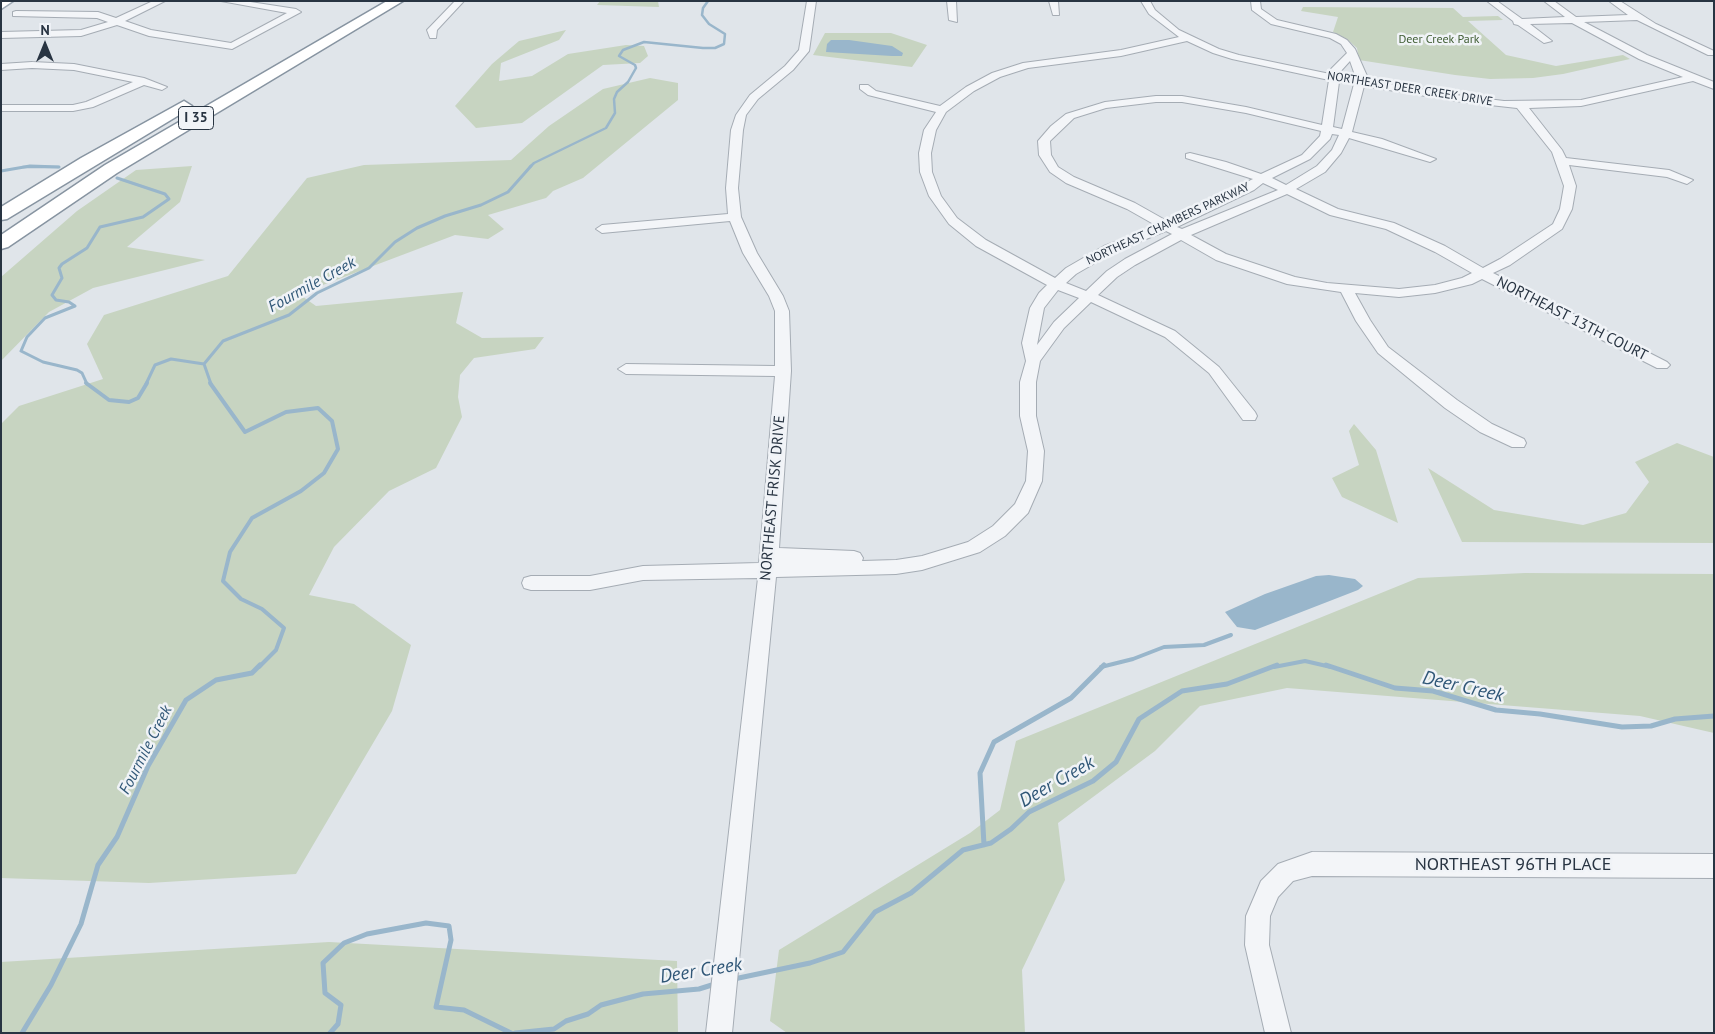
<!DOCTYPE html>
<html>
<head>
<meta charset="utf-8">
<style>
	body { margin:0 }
	#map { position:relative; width:1715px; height:1034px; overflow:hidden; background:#e0e5ea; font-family:"PT Sans",sans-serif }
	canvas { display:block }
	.frame { position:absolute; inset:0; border:2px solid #283442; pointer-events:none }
	.north { position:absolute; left:20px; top:20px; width:50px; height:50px; -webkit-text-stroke:4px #f0f3f7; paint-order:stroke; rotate:0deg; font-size:14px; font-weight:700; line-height:20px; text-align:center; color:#283442 }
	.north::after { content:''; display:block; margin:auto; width:18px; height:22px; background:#283442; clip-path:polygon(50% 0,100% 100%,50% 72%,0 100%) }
</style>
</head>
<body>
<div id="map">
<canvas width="1715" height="1034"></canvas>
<div class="frame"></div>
<div class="north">N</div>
</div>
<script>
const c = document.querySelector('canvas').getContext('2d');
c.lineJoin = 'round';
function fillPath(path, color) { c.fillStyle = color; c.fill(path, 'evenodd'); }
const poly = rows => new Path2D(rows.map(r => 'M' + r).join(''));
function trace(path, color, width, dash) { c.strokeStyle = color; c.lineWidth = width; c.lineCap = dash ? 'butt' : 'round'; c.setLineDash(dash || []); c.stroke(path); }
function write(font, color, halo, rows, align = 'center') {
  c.font = font + ' "PT Sans",sans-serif'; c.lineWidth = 5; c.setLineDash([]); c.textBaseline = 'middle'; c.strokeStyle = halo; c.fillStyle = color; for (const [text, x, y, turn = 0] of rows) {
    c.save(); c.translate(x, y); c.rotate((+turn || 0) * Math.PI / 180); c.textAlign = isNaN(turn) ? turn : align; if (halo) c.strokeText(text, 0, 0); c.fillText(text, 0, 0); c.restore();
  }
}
fillPath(poly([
	[600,1,658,1,659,7,597,5],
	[1303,7,1453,8,1463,17,1498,16,1503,20,1468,21,1506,55,1556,66,1623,55,1630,59,1563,74,1533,78,1490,79,1455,75,1359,60,1357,48,1347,39,1333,32,1338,17,1301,11],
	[566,30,559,40,501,63,499,81,532,76,568,54,626,45,644,46,648,56,640,63,603,65,522,123,476,128,455,106,492,64,519,41],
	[825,33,891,33,927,45,912,67,813,55],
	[650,78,678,83,678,100,583,178,553,191,546,198,488,215,504,229,488,239,455,235,299,294,316,306,463,292,456,323,482,338,544,337,535,349,474,358,460,375,458,397,462,417,436,468,389,491,334,547,309,595,354,604,411,645,392,711,296,874,149,883,1,878,1,424,19,406,103,379,87,344,104,315,228,276,307,178,364,165,511,160,549,126,603,89],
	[192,166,180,202,127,247,205,260,93,288,49,312,1,361,1,277,77,211,136,170],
	[1354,424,1376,450,1398,523,1342,497,1332,478,1359,465,1349,431],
	[1677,443,1714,457,1714,543,1462,542,1428,468,1494,510,1583,525,1626,513,1649,482,1635,462],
	[1525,573,1714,574,1714,733,1640,716,1287,688,1200,706,1155,751,1058,823,1065,880,1022,970,1025,1033,787,1033,770,1021,779,950,970,833,1000,810,1016,741,1418,578],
	[329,942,677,961,678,1033,1,1033,1,962]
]), '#c7d4c1');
fillPath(poly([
	[831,40,849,40,892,46,903,53,902,56,892,56,826,52,827,44],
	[1329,575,1355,579,1363,586,1358,590,1255,630,1237,627,1225,612,1265,594,1316,576]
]), '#99b6cb');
trace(poly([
	[23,167,59,167],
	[530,167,534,163,606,128,615,113,614,99,617,92,628,82,636,68,635,65,619,56,623,50,644,42,703,48,715,48,724,44,725,34,709,24,702,15,703,8,708,1]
]), '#99b6cb', 2.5);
trace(poly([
	[1,171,30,166,59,167],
	[204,364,223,341,289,315,317,293,369,268,395,242,417,228,445,216,481,205,508,192,531,166],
	[204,364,211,384],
	[87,384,82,373,77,370,43,362,21,351,27,337,45,318,75,306,69,302,56,300,52,295,62,278,59,268,62,264,87,248,100,227,143,217,169,199,165,194,117,178],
	[146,384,155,365,171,359,204,364]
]), '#99b6cb', 3);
trace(poly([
	[86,383,109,400,129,402,138,398,147,383],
	[210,383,245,432,286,412,318,408,332,421,338,449,324,473,301,491,252,518,230,552,223,581,241,599,262,609,284,628,276,650,259,667],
	[1101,667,1133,659,1164,647,1204,645,1231,635],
	[1274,667,1305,661,1331,667]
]), '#99b6cb', 4);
trace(poly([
	[1326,665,1395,688,1433,691,1496,710,1540,714,1622,727,1651,726,1675,719,1714,716],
	[984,845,980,773,994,742,1071,698,1104,665],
	[734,979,810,963,843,952,875,912,911,893,963,850,991,843,1011,829,1029,812,1093,781,1116,762,1139,719,1182,691,1227,684,1277,665],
	[22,1033,51,985,81,924,98,865,117,837,148,766,186,700,216,680,252,673,260,665],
	[330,1033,338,1024,341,1005,325,993,323,963,344,943,367,934,426,923,449,926,451,940,436,1007,464,1010,511,1033],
	[515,1033,554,1029,566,1021,588,1014,601,1005,643,994,699,989,715,984]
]), '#99b6cb', 5);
const minor = poly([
	[153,1,165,1,125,21,151,30,231,43,287,13,221,1,244,1,296,9,301,12,232,49,149,36,117,25,81,36,1,38,1,32,81,30,108,22,97,18,13,16,13,12,16,11,98,12,116,18,153,1],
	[455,1,464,1,437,30,436,38,430,38,427,30,455,1],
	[807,1,816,1,809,51,793,70,758,99,746,115,743,130,738,188,741,217,757,253,783,296,789,311,791,371,779,548,854,551,860,553,863,558,862,561,896,560,922,556,968,542,993,526,1015,504,1026,481,1028,451,1020,416,1020,382,1026,361,1022,343,1030,308,1039,293,1047,285,976,246,949,224,929,196,920,172,919,153,924,130,936,112,868,95,860,89,860,85,868,85,876,91,940,106,966,87,992,73,1023,63,1121,50,1179,37,1149,14,1141,1,1150,1,1155,10,1179,30,1219,49,1239,55,1330,74,1331,69,1347,53,1341,44,1330,38,1271,24,1252,10,1251,1,1260,1,1261,9,1277,20,1336,34,1347,40,1355,49,1367,76,1366,80,1463,96,1504,101,1581,100,1683,77,1639,59,1572,23,1530,24,1552,41,1544,43,1518,25,1514,24,1513,21,1487,1,1497,1,1522,19,1565,17,1544,1,1554,1,1576,17,1628,15,1609,1,1620,1,1656,24,1714,51,1714,55,1708,55,1637,20,1584,22,1647,55,1714,82,1714,89,1693,81,1581,106,1529,108,1562,150,1566,158,1669,170,1693,180,1687,184,1667,177,1569,165,1576,186,1572,209,1562,229,1510,265,1493,273,1667,362,1670,365,1667,368,1657,368,1482,279,1472,284,1435,293,1399,297,1355,293,1370,320,1388,347,1457,400,1492,424,1524,439,1526,443,1524,447,1512,447,1480,432,1445,408,1378,353,1356,321,1341,292,1287,284,1216,260,1181,240,1135,265,1117,277,1098,295,1175,331,1219,367,1255,412,1257,416,1255,420,1243,420,1209,373,1165,337,1091,302,1064,328,1040,361,1036,382,1036,416,1044,451,1042,481,1028,513,1005,536,980,552,922,570,896,574,776,577,732,1033,706,1033,758,578,643,580,590,590,531,590,524,588,522,583,524,578,531,576,590,576,643,566,759,563,775,376,626,374,618,369,626,364,775,366,775,311,769,296,743,253,730,221,602,233,596,229,602,225,728,214,726,188,731,130,736,115,750,95,785,66,799,50,807,1],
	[1187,41,1213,53,1232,59,1329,80,1322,125,1246,107,1182,96,1156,96,1105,102,1066,114,1051,126,1038,141,1039,155,1050,172,1066,183,1127,209,1157,226,1104,246,1066,268,1055,278,986,240,957,218,941,196,932,172,931,153,936,130,946,112,974,91,1000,77,1028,68,1121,56,1187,41],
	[1350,61,1356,78,1340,75,1340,72,1350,61],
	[1339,82,1354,84,1342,129,1333,127,1339,82],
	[1364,86,1463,102,1517,108,1552,152,1564,186,1560,209,1553,224,1500,259,1483,268,1445,246,1394,223,1338,209,1296,189,1325,172,1341,153,1349,138,1430,162,1436,159,1382,139,1352,132,1364,86],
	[1156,102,1182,102,1246,113,1321,131,1320,136,1302,155,1261,174,1226,162,1190,153,1186,154,1186,158,1253,179,1167,221,1135,203,1074,177,1058,167,1051,155,1050,141,1074,118,1106,108,1156,102],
	[1332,134,1339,135,1332,150,1317,166,1286,185,1272,178,1310,159,1330,139,1332,134],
	[1263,183,1278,190,1182,229,1177,227,1254,190,1263,183],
	[1287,194,1330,215,1386,229,1435,252,1472,273,1462,278,1435,285,1399,289,1327,283,1295,277,1226,254,1191,235,1287,194],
	[1166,231,1172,234,1125,259,1107,271,1086,291,1066,283,1076,274,1114,252,1166,231],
	[1058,290,1079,298,1054,322,1037,345,1044,308,1058,290],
	[947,1,956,1,957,22,949,20,947,1],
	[1049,1,1058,1,1059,15,1053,15,1049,1],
	[32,62,74,64,144,78,167,87,162,90,144,85,93,107,73,111,1,111,1,105,73,105,86,102,133,82,74,70,32,68,1,70,1,64,32,62],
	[1312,852,1714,854,1714,878,1312,876,1293,881,1278,897,1270,916,1269,945,1291,1033,1265,1033,1245,945,1246,916,1261,881,1278,864,1312,852]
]);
const major = poly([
	[1,1,13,1,1,9,1,1]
]);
const highway = poly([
	[387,1,403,1,117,173,8,247,1,249,1,235,105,165,387,1],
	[184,101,192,106,189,109,7,219,1,220,1,207,81,158,184,101]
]);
trace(minor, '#a5acb4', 2);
trace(major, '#9faab6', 3);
trace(highway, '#8794a1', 3);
fillPath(minor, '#f3f5f8');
fillPath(major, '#fff');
fillPath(highway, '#fff');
write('12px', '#405e34', '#f0f3f7', [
	["Deer Creek Park",1439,40]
]);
write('12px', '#283442', '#f0f3f7', [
	["NORTHEAST DEER CREEK DRIVE",1410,89,9],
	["NORTHEAST CHAMBERS PARKWAY",1168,224,-25]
]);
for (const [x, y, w] of [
	[196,118,35]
]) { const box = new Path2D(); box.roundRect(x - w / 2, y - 11.5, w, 23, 4); c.fillStyle = '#f0f3f7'; c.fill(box); trace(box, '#283442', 1); }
write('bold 14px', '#283442', null, [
	["I 35",196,118]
]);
write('15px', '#283442', '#f0f3f7', [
	["NORTHEAST 13TH COURT",1572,319,27],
	["NORTHEAST FRISK DRIVE",773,498,-85]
]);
write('italic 16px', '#305777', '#f0f3f7', [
	["Fourmile Creek",312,285,-29],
	["Fourmile Creek",146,750,-63]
]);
write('18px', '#283442', '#f0f3f7', [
	["NORTHEAST 96TH PLACE",1513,865]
]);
write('italic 19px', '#305777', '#f0f3f7', [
	["Deer Creek",1463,687,13],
	["Deer Creek",1057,782,-30],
	["Deer Creek",701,971,-9]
]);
</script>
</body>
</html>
